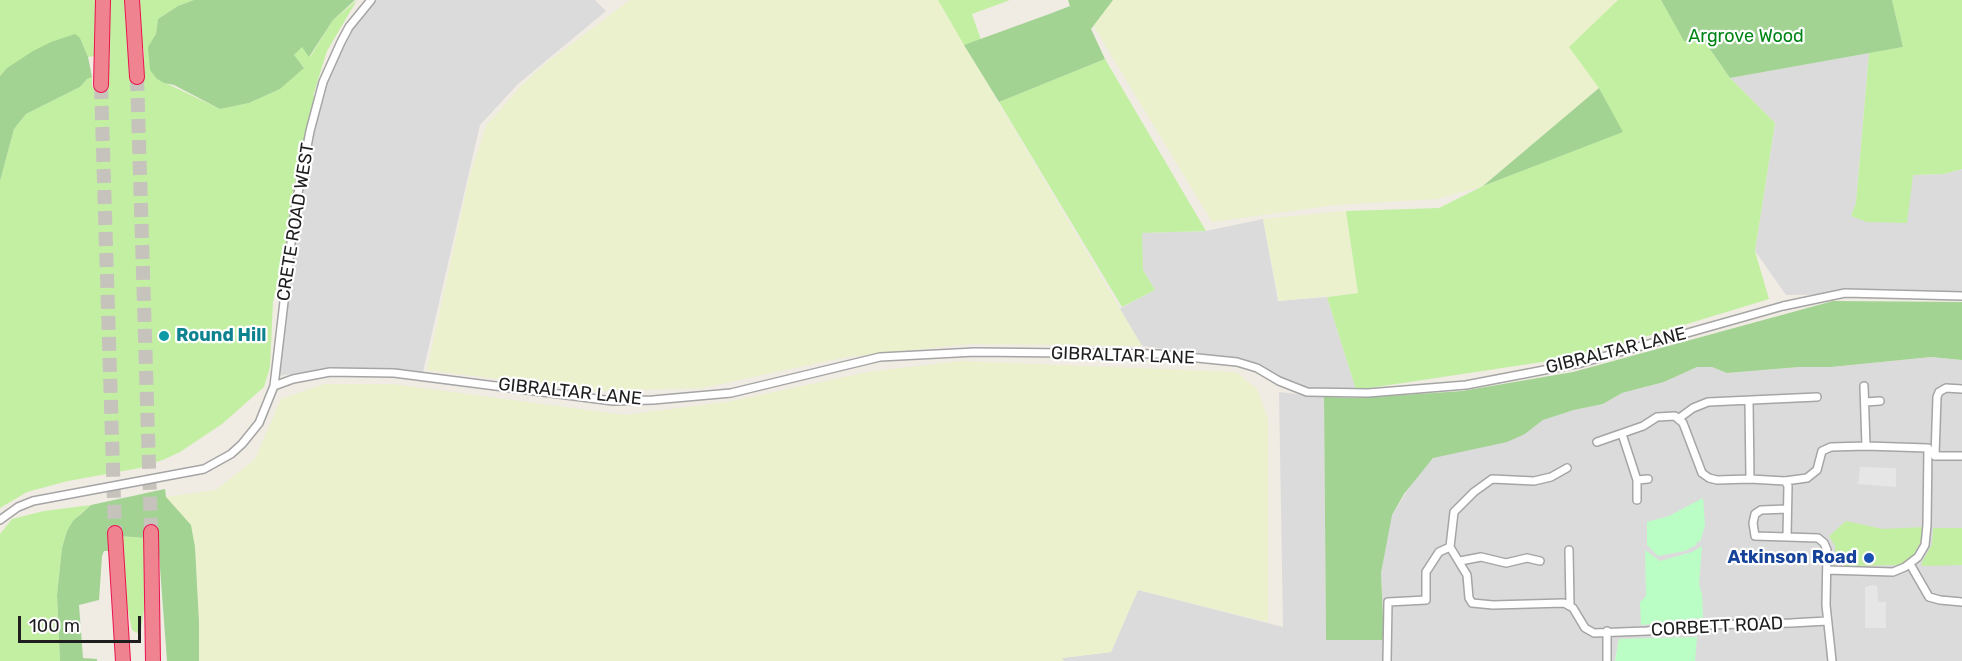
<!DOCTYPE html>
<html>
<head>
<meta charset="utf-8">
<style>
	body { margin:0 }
	#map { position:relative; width:1962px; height:661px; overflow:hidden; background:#f0ece3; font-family:Rubik,sans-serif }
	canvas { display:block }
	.scale { position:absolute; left:18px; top:616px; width:123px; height:27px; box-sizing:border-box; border:3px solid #1e1e1e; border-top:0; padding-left:8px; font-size:18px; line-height:21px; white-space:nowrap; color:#1e1e1e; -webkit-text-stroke:4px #fff; paint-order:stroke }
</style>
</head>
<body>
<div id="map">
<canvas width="1962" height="661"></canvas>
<div class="scale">100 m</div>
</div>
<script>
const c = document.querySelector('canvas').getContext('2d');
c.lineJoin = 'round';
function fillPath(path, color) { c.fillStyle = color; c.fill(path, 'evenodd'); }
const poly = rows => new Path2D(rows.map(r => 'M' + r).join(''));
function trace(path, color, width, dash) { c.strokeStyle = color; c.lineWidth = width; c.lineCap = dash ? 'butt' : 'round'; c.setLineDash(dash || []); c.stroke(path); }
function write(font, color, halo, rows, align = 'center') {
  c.font = font + ' Rubik,sans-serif'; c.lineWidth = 4.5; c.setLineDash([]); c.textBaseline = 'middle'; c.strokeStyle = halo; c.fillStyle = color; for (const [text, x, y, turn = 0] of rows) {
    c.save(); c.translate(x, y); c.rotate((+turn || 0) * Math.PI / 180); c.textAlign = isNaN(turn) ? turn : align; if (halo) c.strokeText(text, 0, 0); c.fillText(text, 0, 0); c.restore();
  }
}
fillPath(poly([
	[377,0,595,0,606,11,518,84,480,125,423,372,304,372,279,376,299,205,312,137,324,90,340,54,359,18],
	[1869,53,1856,203,1851,216,1913,175,1944,174,1962,169,1962,294,1786,295,1755,251,1775,123,1730,78],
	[1263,219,1278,301,1327,297,1356,390,1305,388,1234,358,1142,346,1119,309,1155,290,1143,270,1141,233,1206,231],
	[1931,357,1962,360,1962,661,1694,661,1619,639,1615,661,1064,661,1062,658,1111,652,1138,590,1283,627,1279,392,1324,397,1326,640,1384,639,1381,573,1390,518,1416,477,1436,455,1525,434,1543,420,1574,410,1603,404,1622,393,1664,382,1697,367,1712,367,1727,373,1799,367,1831,367]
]), '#dcdbdb');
fillPath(poly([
	[630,0,938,0,1142,346,970,344,846,357,702,388,591,391,427,370,469,178,486,126,522,85,545,64],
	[1113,0,1618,0,1570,47,1599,88,1483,186,1437,199,1334,205,1212,222,1093,25],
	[1346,211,1358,293,1279,301,1263,219],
	[961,361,1236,372,1257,389,1268,419,1268,622,1138,590,1111,652,1062,658,1064,661,199,661,199,622,195,547,190,525,165,497,216,490,255,459,281,399,324,384,392,384,625,415,732,401,868,372]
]), '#ebf1cc');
fillPath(poly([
	[0,0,194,0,178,6,158,19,156,34,153,42,157,79,220,109,249,103,280,89,304,67,293,56,302,46,310,57,333,20,357,0,327,51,313,96,317,95,307,130,287,244,273,302,270,367,264,387,222,424,180,452,165,459,140,468,68,481,27,492,0,508,0,181,14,129,26,114,80,87,87,79,92,77,92,87,107,87,110,54,88,57,80,38,7,68,0,76],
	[144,49,144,79,133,80,128,50],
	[938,0,1010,0,972,14,981,40,964,45],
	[1618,0,1661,0,1684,40,1705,42,1730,78,1775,123,1755,251,1769,299,1582,356,1356,390,1327,297,1358,293,1346,211,1439,208,1483,186,1622,132,1599,88,1569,47],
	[1892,0,1962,0,1962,169,1944,174,1913,175,1907,223,1867,222,1851,216,1856,203,1869,53,1903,47],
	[1105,59,1206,231,1142,233,1143,270,1155,290,1122,307,999,102],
	[91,505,80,514,67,531,62,548,57,595,60,661,0,661,0,534,12,519,44,511],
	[1846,521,1883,529,1923,527,1921,541,1914,555,1899,565,1843,566,1843,564,1836,562,1835,546,1829,536],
	[1933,528,1962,528,1962,565,1923,566,1921,564,1932,544],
	[119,536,145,538,145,605,141,628,137,633,132,630,129,615,122,579]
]), '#c3efa3');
fillPath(poly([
	[194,0,355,0,333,20,309,57,302,47,294,55,304,68,280,89,249,103,220,109,174,85,164,83,157,79,150,70,148,47,156,34,158,19,178,6],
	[1068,0,1113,0,1091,29,1105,59,999,102,964,45,1052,13,1070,6],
	[1661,0,1892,0,1903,47,1730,78,1705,42,1684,41],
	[75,34,80,38,88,57,92,77,87,79,80,87,26,114,14,129,0,181,0,76,7,68,33,51,51,42],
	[1599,88,1623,132,1483,186],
	[1833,301,1962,302,1962,360,1931,357,1831,367,1799,367,1727,373,1712,367,1697,367,1664,382,1622,393,1603,404,1574,410,1543,420,1525,434,1507,442,1433,458,1404,494,1392,515,1381,573,1384,640,1326,640,1324,397,1358,398,1462,391,1573,372],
	[165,489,166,497,191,525,195,547,199,622,199,661,167,661,158,541,155,530,145,538,119,536,110,533,109,551,104,551,102,556,99,600,79,605,83,658,97,659,97,661,60,661,57,595,62,548,67,531,73,521,91,505]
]), '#a2d393');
fillPath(poly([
	[1703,498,1705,525,1700,542,1698,541,1696,545,1685,551,1658,556,1647,545,1647,522,1669,516],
	[1702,546,1699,584,1702,594,1703,618,1641,625,1640,602,1646,596,1645,550,1660,561,1692,552],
	[1697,637,1695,661,1615,661,1619,639]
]), '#bbfec5');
fillPath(poly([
	[1860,467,1896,468,1896,487,1858,484],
	[1872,585,1877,586,1878,602,1886,602,1886,628,1865,628,1865,587]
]), '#e6e6e6');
trace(poly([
	[137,77,151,532],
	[101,85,115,533]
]), '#c6c3bc', 14, [14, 7]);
const street = poly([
	[274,386,293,379,330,372,394,373,613,401,653,400,731,393,880,357,975,352,1158,354,1237,362,1257,368,1279,381,1307,392,1368,393,1466,385,1581,363,1783,306,1845,293,1962,296],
	[1864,386,1866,446],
	[1749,402,1750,479],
	[1865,402,1880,401],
	[1678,419,1693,408,1708,402,1817,397],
	[1622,434,1637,480,1637,500],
	[1597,442,1643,426,1657,417,1675,416,1683,423,1702,473,1709,478,1717,480,1750,479,1785,481,1807,478,1817,470,1822,451,1831,447,1866,446,1928,448],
	[1935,456,1962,456],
	[1567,468,1551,477,1534,481,1492,479,1474,492,1454,512,1450,547,1467,575,1469,598,1472,603,1493,605,1564,603,1573,608,1585,628,1594,633,1647,631,1703,625,1791,623,1827,621],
	[1637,480,1648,479],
	[1785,481,1788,486,1787,537,1818,538,1824,543,1827,550,1826,605,1832,661],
	[0,520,18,507,33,501,204,469,231,454,242,444,259,423,274,386,295,209,310,131,323,82,341,42,349,27,371,0],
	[1787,537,1755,536,1753,523,1755,514,1761,510,1787,509],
	[1569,550,1570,605],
	[1460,561,1481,557,1506,563,1527,558,1540,561],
	[1910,564,1929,597,1940,600,1962,602],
	[1827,570,1893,572,1905,567,1918,557,1925,545,1927,525,1928,448,1935,456,1937,397,1939,392,1946,388,1962,389],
	[1387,661,1388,602,1426,600,1426,572,1439,552,1450,547],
	[1607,661,1607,631]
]);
const highway = poly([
	[132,0,137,77],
	[101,85,103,0],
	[151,532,153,661],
	[115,533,123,661]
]);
trace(street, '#a5a5a5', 10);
trace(highway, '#ea144e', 16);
trace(street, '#fff', 7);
trace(highway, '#ef838f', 14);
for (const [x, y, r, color] of [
	[164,336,6,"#0f9aa8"],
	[1869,558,6,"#1a4fb4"]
]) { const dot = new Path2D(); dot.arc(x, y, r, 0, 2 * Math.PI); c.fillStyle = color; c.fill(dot); trace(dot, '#fff', 2); }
write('18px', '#018616', '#fff', [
	["Argrove Wood",1746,37]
]);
write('18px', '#1e1e1e', '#fff', [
	["CRETE ROAD WEST",296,222,-81],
	["GIBRALTAR LANE",1616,351,-14],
	["GIBRALTAR LANE",1123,356,2],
	["GIBRALTAR LANE",570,392,6],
	["CORBETT ROAD",1717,627,-3]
]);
write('bold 18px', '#0d838f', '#fff', [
	["Round Hill",176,336]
], 'left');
write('bold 18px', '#164399', '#fff', [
	["Atkinson Road",1857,558]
], 'right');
</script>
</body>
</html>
